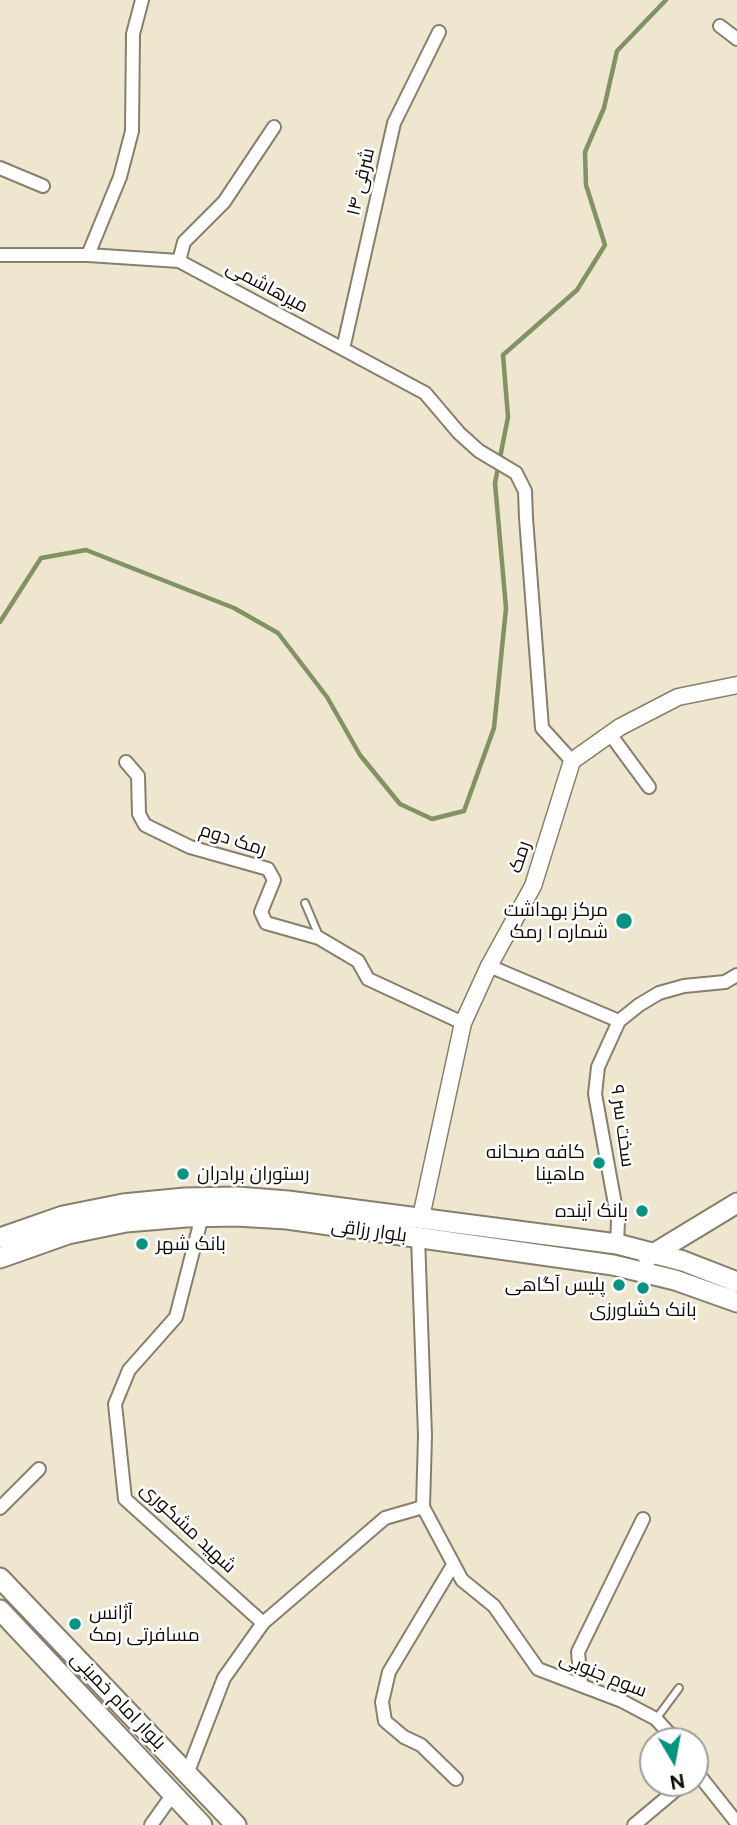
<!DOCTYPE html>
<html>
<head>
<meta charset="utf-8">
<style>
	body { margin:0 }
	#map { position:relative; width:737px; height:1825px; overflow:hidden; background:#efe6d0; font-family:Figtree,sans-serif }
	canvas { display:block }
	.north { position:absolute; left:639px; top:1727px; width:70px; height:70px; box-sizing:border-box; background:#fff; border:2px solid #9f9d9b; border-radius:50%; rotate:170deg; font-size:19px; font-weight:700; line-height:28px; text-align:center; color:#0e0b05 }
	.north::after { content:''; display:block; margin:auto; width:24px; height:32px; background:#049481; clip-path:polygon(50% 0,100% 100%,50% 72%,0 100%) }
</style>
</head>
<body>
<div id="map">
<canvas width="737" height="1825"></canvas>
<div class="north">N</div>
</div>
<script>
const c = document.querySelector('canvas').getContext('2d');
c.lineJoin = 'round';
const poly = rows => new Path2D(rows.map(r => 'M' + r).join(''));
function trace(path, color, width, dash) { c.strokeStyle = color; c.lineWidth = width; c.lineCap = dash ? 'butt' : 'round'; c.setLineDash(dash || []); c.stroke(path); }
function write(font, color, halo, rows, align = 'center') {
  c.font = font + ' Figtree,Cairo,sans-serif'; c.lineWidth = 5; c.setLineDash([]); c.textBaseline = 'middle'; c.strokeStyle = halo; c.fillStyle = color; for (const [text, x, y, turn = 0] of rows) {
    c.save(); c.translate(x, y); c.rotate((+turn || 0) * Math.PI / 180); c.textAlign = isNaN(turn) ? turn : align; if (halo) c.strokeText(text, 0, 0); c.fillText(text, 0, 0); c.restore();
  }
}
trace(poly([
	[0,622,41,558,86,550,234,608,278,633,327,697,360,755,400,804,432,819,464,811,494,728,506,608,495,483,508,417,503,355,577,290,605,245,586,185,585,152,604,108,617,51,666,0]
]), '#829363', 4.5);
const service = poly([
	[305,903,319,936],
	[656,1719,679,1688]
]);
const minor = poly([
	[720,26,737,39],
	[0,168,43,186],
	[0,255,88,255,179,261,425,393,459,433,479,451,516,473,525,491,526,518,542,728,572,761],
	[88,255,120,177,132,131,133,34,142,0],
	[179,261,184,242,224,202,274,127],
	[343,349,394,123,439,32],
	[610,734,649,787],
	[126,762,138,776,139,814,145,825,190,847,268,869,274,880,261,912,266,923,319,938,358,961,368,979,463,1023],
	[489,966,619,1021],
	[202,1216,176,1317,129,1370,115,1404,125,1499,263,1623],
	[418,1237,425,1436,423,1507,462,1580,494,1606,538,1669,622,1701,656,1719,676,1741],
	[617,1244,618,1221,595,1094,598,1067,619,1021,639,1005,659,993,684,986,725,982,737,975],
	[0,1508,39,1469],
	[453,1565,389,1672,382,1702,385,1721,404,1737,421,1745,456,1779],
	[581,1685,578,1652,643,1519],
	[695,1770,737,1823],
	[187,1774,224,1678,263,1623,385,1518,423,1507],
	[151,1825,173,1794],
	[634,1825,684,1783]
]);
const tertiary = poly([
	[421,1217,463,1023,489,966,533,886,572,761,620,727,678,697,737,685]
]);
const primary = poly([
	[0,1238,63,1216,123,1204,185,1198,237,1197,288,1201,617,1244,683,1261,737,1282],
	[648,1257,737,1203],
	[0,1258,68,1234,126,1222,186,1217,236,1216,287,1219,613,1265,675,1280,737,1302],
	[0,1578,236,1825],
	[0,1610,202,1825]
]);
trace(service, '#877f6b', 10);
trace(minor, '#877f6b', 16);
trace(tertiary, '#877f6b', 19);
trace(primary, '#877f6b', 23);
trace(service, '#fff', 6);
trace(minor, '#fff', 12);
trace(tertiary, '#fff', 16);
trace(primary, '#fff', 19);
for (const [x, y, r, color] of [
	[624,921,9,"#049481"],
	[599,1163,7,"#049481"],
	[183,1174,7,"#049481"],
	[642,1211,7,"#049481"],
	[142,1244,7,"#049481"],
	[619,1285,7,"#049481"],
	[643,1288,7,"#049481"],
	[75,1624,7,"#049481"]
]) { const dot = new Path2D(); dot.arc(x, y, r, 0, 2 * Math.PI); c.fillStyle = color; c.fill(dot); trace(dot, '#fff', 2.5); }
write('19px', '#0e0b05', '#fff', [
	["شرقی ۱۴",361,182,-77],
	["میرهاشمی",267,287,28],
	["رمک دوم",233,840,18],
	["رمک",520,857,-72],
	["سخت سر ۹",622,1126,82],
	["بلوار رزاقی",369,1231,8],
	["شهید مشکوری",188,1528,43],
	["سوم جنوبی",603,1675,22],
	["بلوار امام خمینی",118,1701,46]
]);
write('19px', '#0e0b05', '#fff', [
	["مرکز بهداشت",608,910],
	["شماره ۱ رمک",608,932],
	["کافه صبحانه",585,1152],
	["ماهینا",585,1174],
	["رستوران برادران",197,1174,"left"],
	["بانک آینده",628,1211],
	["بانک شهر",156,1244,"left"],
	["پلیس آگاهی",605,1285],
	["بانک کشاورزی",643,1310,"center"],
	["آژانس",89,1613,"left"],
	["مسافرتی رمک",89,1635,"left"]
], 'right');
</script>
</body>
</html>
